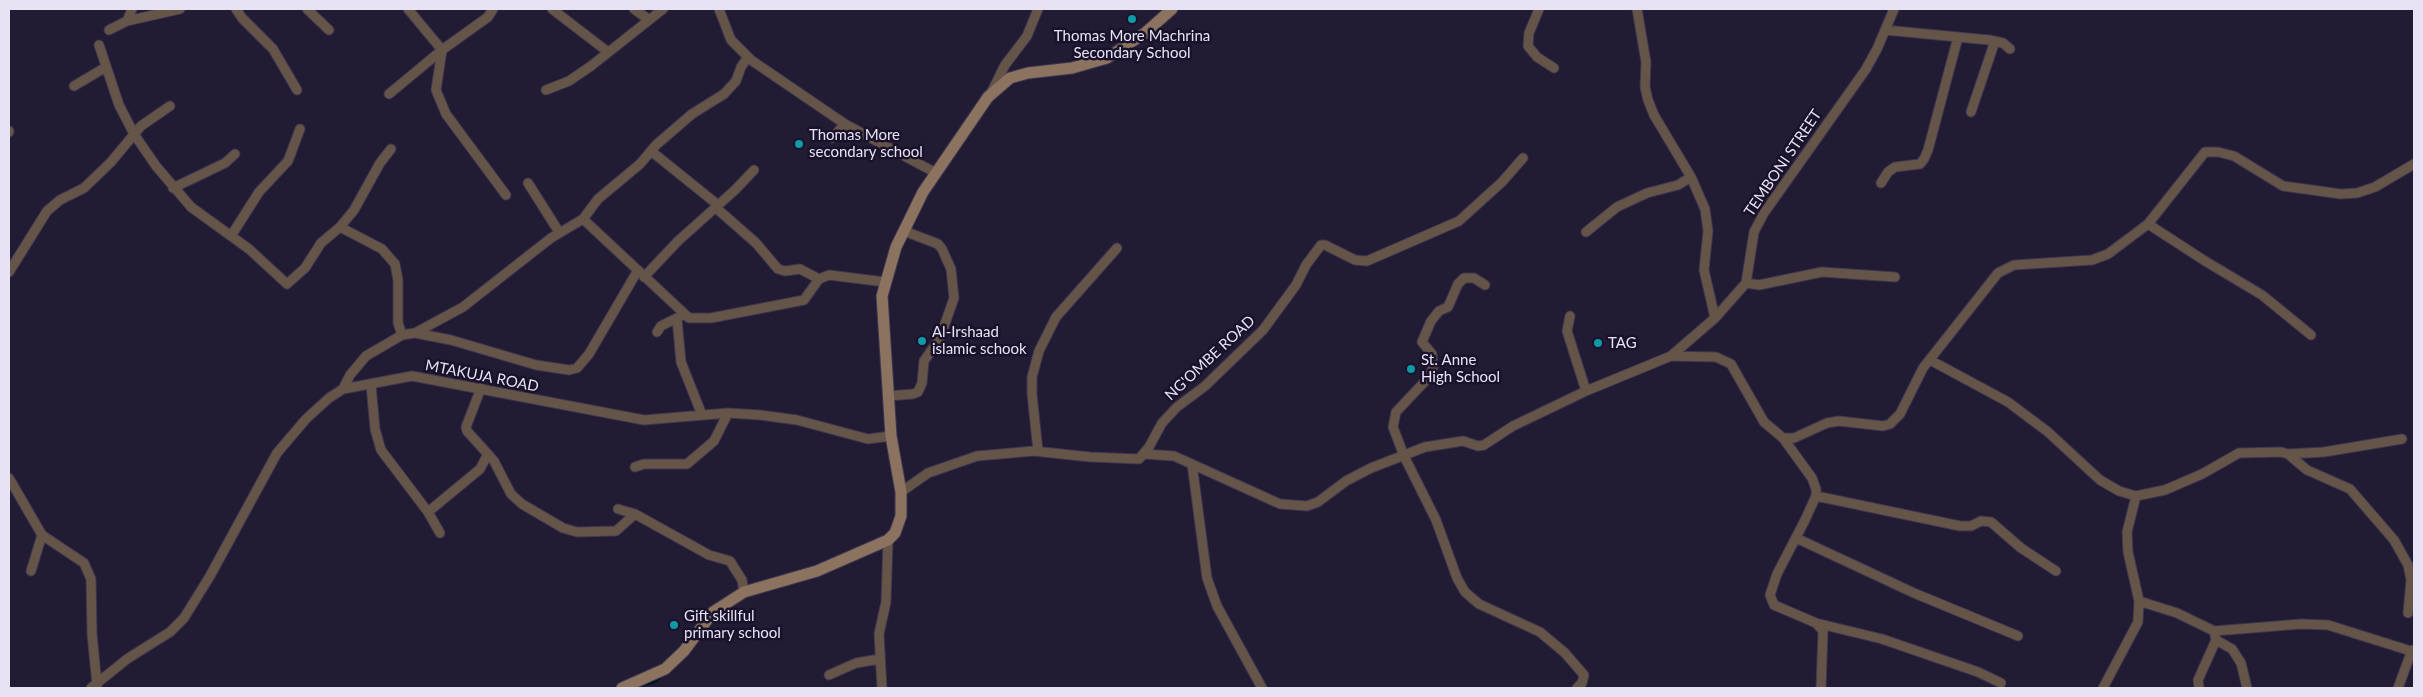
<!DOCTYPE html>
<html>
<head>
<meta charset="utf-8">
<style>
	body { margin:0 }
	#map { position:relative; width:2423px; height:697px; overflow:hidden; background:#221b34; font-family:Lato,sans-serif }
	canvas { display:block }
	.frame { position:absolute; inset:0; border:10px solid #e7e3f5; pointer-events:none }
</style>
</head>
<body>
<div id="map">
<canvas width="2423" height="697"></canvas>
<div class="frame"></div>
</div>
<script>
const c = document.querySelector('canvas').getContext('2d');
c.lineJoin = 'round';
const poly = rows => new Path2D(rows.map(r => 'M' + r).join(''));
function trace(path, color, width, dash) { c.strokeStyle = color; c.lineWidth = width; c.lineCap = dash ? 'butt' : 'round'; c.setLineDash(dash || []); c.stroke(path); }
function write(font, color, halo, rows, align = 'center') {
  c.font = font + ' Lato,sans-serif'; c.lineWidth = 5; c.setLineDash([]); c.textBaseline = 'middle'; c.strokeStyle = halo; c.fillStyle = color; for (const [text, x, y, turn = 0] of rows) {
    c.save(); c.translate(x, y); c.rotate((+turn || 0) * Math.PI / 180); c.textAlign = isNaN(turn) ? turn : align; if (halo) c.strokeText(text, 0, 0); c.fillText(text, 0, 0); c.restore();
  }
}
trace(poly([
	[641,686,656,681,663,674]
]), '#01131f', 3);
const street = poly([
	[236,9,242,18,273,49,297,90],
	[307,9,329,30],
	[408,9,442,50,436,90,446,114,506,195],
	[552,9,608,52],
	[634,9,648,19],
	[719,9,731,40,751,60,845,124,936,173],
	[1539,9,1529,33,1528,46,1537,57,1554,68],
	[1637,9,1646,62,1645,87,1648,100,1654,115,1691,177,1705,209,1708,231,1704,270,1715,318],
	[127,21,132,9],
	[109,30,127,21,180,9],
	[1885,30,1989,40,2003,43,2010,49],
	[99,45,119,105,134,134,156,166,191,207,249,249,287,284,305,268,321,243,340,227,354,210,380,163,391,149],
	[74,86,106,67],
	[546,90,569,81,591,66,663,9],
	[991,93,1005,65,1027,36,1038,9],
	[389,94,442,50,488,17,493,9],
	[1971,112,1995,41],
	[9,132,9,131],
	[832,138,845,124],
	[651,151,718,205],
	[528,183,559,232],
	[1881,183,1888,172,1895,167,1920,164,1924,159,1928,150,1958,37],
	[173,188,225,163,235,154],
	[715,207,756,243,778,269,785,271,800,269,819,279],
	[583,219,689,318,711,318,804,300,819,279,829,275,885,282],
	[2148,224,2205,261,2262,295,2311,335],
	[340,227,382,249,395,264,398,280,398,323,402,335],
	[1586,232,1617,207,1647,193,1678,185,1691,177],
	[231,236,259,192,288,161,300,129],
	[9,272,47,211,60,200,84,188,111,162,141,126,170,106],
	[644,277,678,241,735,190,754,170],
	[1746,283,1759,285,1822,272,1895,277],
	[1485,285,1474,278,1464,278,1458,284,1448,307,1439,311,1431,321,1422,342,1432,354,1433,367,1430,376,1396,412,1393,427,1404,456,1436,520,1457,578,1465,592,1479,604,1540,632,1565,653,1584,675,1582,683,1577,688],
	[1570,316,1567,331,1586,391],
	[677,319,681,362,702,415],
	[657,332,661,326,681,316],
	[415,333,451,340,536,365,569,370,577,368,589,354,638,270],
	[1671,356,1716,357,1731,364,1764,422,1783,438,1794,438,1827,423,1839,421,1883,426,1890,424,1900,414,1923,368,1998,273,2014,265,2092,260,2108,254,2148,224,2205,152,2218,152,2234,156,2283,186,2341,194,2357,193,2375,187,2414,164],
	[1930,360,2008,402,2048,432,2100,480,2119,491,2136,496,2165,490,2202,474,2239,453,2281,452,2288,454,2307,470,2350,489,2394,540,2408,565,2411,580,2408,613],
	[371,385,375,429,381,450,428,512,440,533],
	[481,388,466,427,467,431,494,461,511,494,522,504,563,528,577,532,616,531,635,514],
	[343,389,350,375,366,356,402,335,415,333,463,307,551,238,583,219,598,199,640,164,656,145,692,114,724,94,736,81,741,67,748,57],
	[888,396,913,394,918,392,922,383,924,361,940,338,954,298,951,269,942,249,938,244,904,231],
	[1783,438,1812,478,1816,489,1816,496,1805,520,1777,574,1770,595,1774,605,1816,623,1823,631,1821,688],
	[1038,451,1032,394,1032,377,1039,351,1056,317,1117,248],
	[1145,454,1174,456,1280,504,1307,506,1318,502,1346,481,1371,468,1425,447,1463,441,1478,446,1484,445,1513,426,1586,391,1671,356,1715,318,1746,283,1754,232,1764,213,1866,69,1877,49,1894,9],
	[2288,454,2324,452,2402,439],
	[1192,464,1207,578,1217,606,1262,688],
	[635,467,644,464,687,464,714,441,728,413],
	[9,478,42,535,84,563,91,579,92,634,97,685],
	[901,492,928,473,977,456,1034,451,1090,457,1139,459,1149,447,1162,423,1177,407,1205,386,1263,330,1296,285,1306,265,1321,245,1325,245,1355,260,1367,261,1459,221,1502,182,1523,158],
	[1816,496,1960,526,1971,526,1981,521,1991,522,2021,548,2056,571],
	[618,509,635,514,709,555,730,561,742,580,744,592],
	[428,512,480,469,488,454],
	[1796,538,1914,593,2018,636],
	[31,571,42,535],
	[2139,601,2177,613,2214,631,2216,640,2198,680,2199,688],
	[1816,623,1882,639,1978,672,2001,683],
	[2214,631,2301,624,2328,625,2414,652],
	[2216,640,2232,649,2241,663,2247,688],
	[829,675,856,663,880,659],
	[91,688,127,659,170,632,184,618,210,576,277,453,306,419,329,398,343,389,412,376,644,420,728,413,760,415,797,420,868,439,891,436],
	[882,688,879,634,886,602,888,540],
	[2103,688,2138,622,2139,601,2128,552,2127,532,2136,496],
	[2398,688,2412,650]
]);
const secondary = poly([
	[622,688,665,669,684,651,713,612,744,592,817,571,888,540,895,533,901,516,901,492,891,436,882,296,896,247,923,192,988,97,1010,78,1028,73,1072,68,1107,58,1145,33,1172,9]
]);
trace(street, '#3e374f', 11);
trace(secondary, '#3e374f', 13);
trace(street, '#655549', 9);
trace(secondary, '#8c7360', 11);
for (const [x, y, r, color] of [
	[1132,19,5,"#0f9aa8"],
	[799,144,5,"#0f9aa8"],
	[922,341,5,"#0f9aa8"],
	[1598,343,5,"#0f9aa8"],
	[1411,369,5,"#0f9aa8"],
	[674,625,5,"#0f9aa8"]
]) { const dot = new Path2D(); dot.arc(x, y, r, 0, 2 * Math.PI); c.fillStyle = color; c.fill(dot); trace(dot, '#19122a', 2); }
write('15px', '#e7e3f5', '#19122a', [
	["Thomas More Machrina",1132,36,"center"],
	["Secondary School",1132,53,"center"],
	["Thomas More",809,135],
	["secondary school",809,152],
	["Al-Irshaad",932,332],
	["islamic schook",932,349],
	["TAG",1608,343],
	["St. Anne",1421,360],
	["High School",1421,377],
	["Gift skillful",684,616],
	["primary school",684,633]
], 'left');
write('15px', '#e7e3f5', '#19122a', [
	["TEMBONI STREET",1783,163,-56],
	["NG'OMBE ROAD",1210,358,-43],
	["MTAKUJA ROAD",482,376,11]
]);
</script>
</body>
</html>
